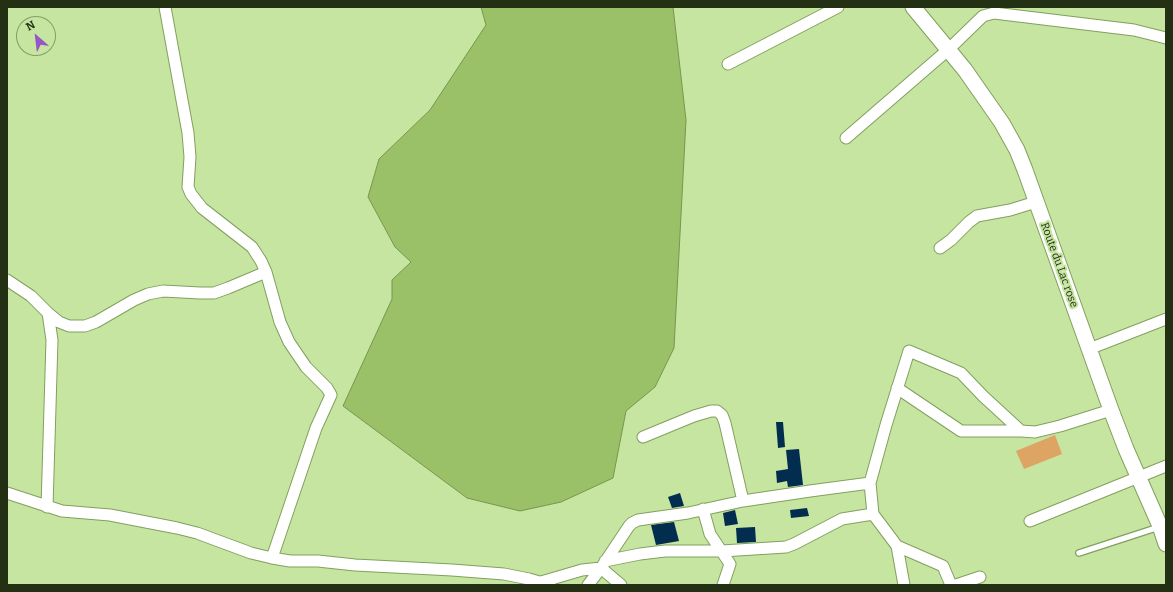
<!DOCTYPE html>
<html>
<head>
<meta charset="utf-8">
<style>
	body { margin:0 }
	#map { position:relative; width:1173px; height:592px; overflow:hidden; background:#c5e5a0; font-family:Bitter,serif }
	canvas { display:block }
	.frame { position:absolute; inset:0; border:8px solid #243014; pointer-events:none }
	.north { position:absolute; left:16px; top:16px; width:40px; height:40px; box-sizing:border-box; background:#c5e5a0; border:1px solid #859d68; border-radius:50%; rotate:332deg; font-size:11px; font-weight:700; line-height:16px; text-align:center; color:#243014 }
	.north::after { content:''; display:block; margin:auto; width:14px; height:18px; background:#9854c9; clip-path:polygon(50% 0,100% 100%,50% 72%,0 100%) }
</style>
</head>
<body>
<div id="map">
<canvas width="1173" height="592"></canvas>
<div class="frame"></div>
<div class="north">N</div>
</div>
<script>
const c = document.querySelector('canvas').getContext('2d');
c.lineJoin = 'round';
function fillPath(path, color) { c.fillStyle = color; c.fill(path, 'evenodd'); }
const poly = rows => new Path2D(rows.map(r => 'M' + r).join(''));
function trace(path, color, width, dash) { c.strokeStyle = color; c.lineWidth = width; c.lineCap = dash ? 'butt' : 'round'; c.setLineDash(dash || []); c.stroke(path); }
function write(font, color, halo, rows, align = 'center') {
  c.font = font + ' Bitter,serif'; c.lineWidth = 4; c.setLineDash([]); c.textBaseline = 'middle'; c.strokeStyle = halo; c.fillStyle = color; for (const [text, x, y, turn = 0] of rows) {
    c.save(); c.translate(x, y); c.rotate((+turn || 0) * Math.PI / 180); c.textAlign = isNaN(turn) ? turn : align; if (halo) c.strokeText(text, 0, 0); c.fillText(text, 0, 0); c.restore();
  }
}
fillPath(poly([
	[1055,435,1062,454,1024,469,1016,451]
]), '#dea463');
const water = poly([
	[481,7,673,7,686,120,674,348,655,387,626,411,613,478,561,502,520,511,467,498,343,406,392,299,392,280,411,262,395,247,368,197,379,159,430,110,486,25,481,7]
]);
fillPath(water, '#9ac167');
trace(water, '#77964e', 1);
fillPath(poly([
	[776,422,783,422,785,447,778,448],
	[799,449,803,485,788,487,787,481,777,483,776,471,788,469,786,450],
	[680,493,684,506,672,508,668,497],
	[807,508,809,516,791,518,790,510],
	[735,510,738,524,725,526,723,513],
	[674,522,679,541,656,545,651,525],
	[755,527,756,542,737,543,736,528]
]), '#032d4f');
const service = poly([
	[1079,553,1159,527]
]);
const minor = poly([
	[728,64,838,7],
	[846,138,949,49,983,16,994,13,1134,30,1166,38],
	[940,248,951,240,969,222,977,216,1010,210,1036,202],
	[266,272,280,322,289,342,306,367,327,388,331,395,316,428,272,558],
	[7,280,31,296,48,313,52,340,47,507],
	[48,313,59,322,69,326,85,326,96,322,134,300,148,294,163,291,200,293,214,293,228,288,266,272,261,261,252,247,202,208,191,194,188,187,190,157,188,133,165,7],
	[1089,349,1166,319],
	[897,388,961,431,1021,431,1035,432,1060,426,1111,410],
	[643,437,694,416,711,411,717,411,722,415,725,423,743,501],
	[7,493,62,511,110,515,177,528,197,533,251,553,272,558,290,561,318,561,355,565,452,570,504,574,529,579,550,585],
	[703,509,710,534,730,564,723,585],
	[873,514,870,483,886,425,909,351,961,373,983,396,1021,431],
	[1030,521,1166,466],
	[897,546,904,585],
	[605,561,640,554,665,551,722,551,786,547,794,544,842,519,873,514,897,546,943,566,951,585],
	[541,582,582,570,601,568,621,585],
	[588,585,601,568,629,526,632,523,638,520,688,513,743,501,810,491,870,483],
	[956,585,980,577]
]);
const secondary = poly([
	[913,7,965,70,1002,123,1017,150,1025,170,1111,410,1126,449,1160,526,1166,544]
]);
trace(service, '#82a05e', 8);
trace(minor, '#82a05e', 13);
trace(secondary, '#82a05e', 17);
trace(service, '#fff', 5.5);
trace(minor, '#fff', 11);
trace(secondary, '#fff', 15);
write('11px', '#243014', '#c5e5a0', [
	["Route du Lac rose",1059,265,70]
]);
</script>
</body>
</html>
